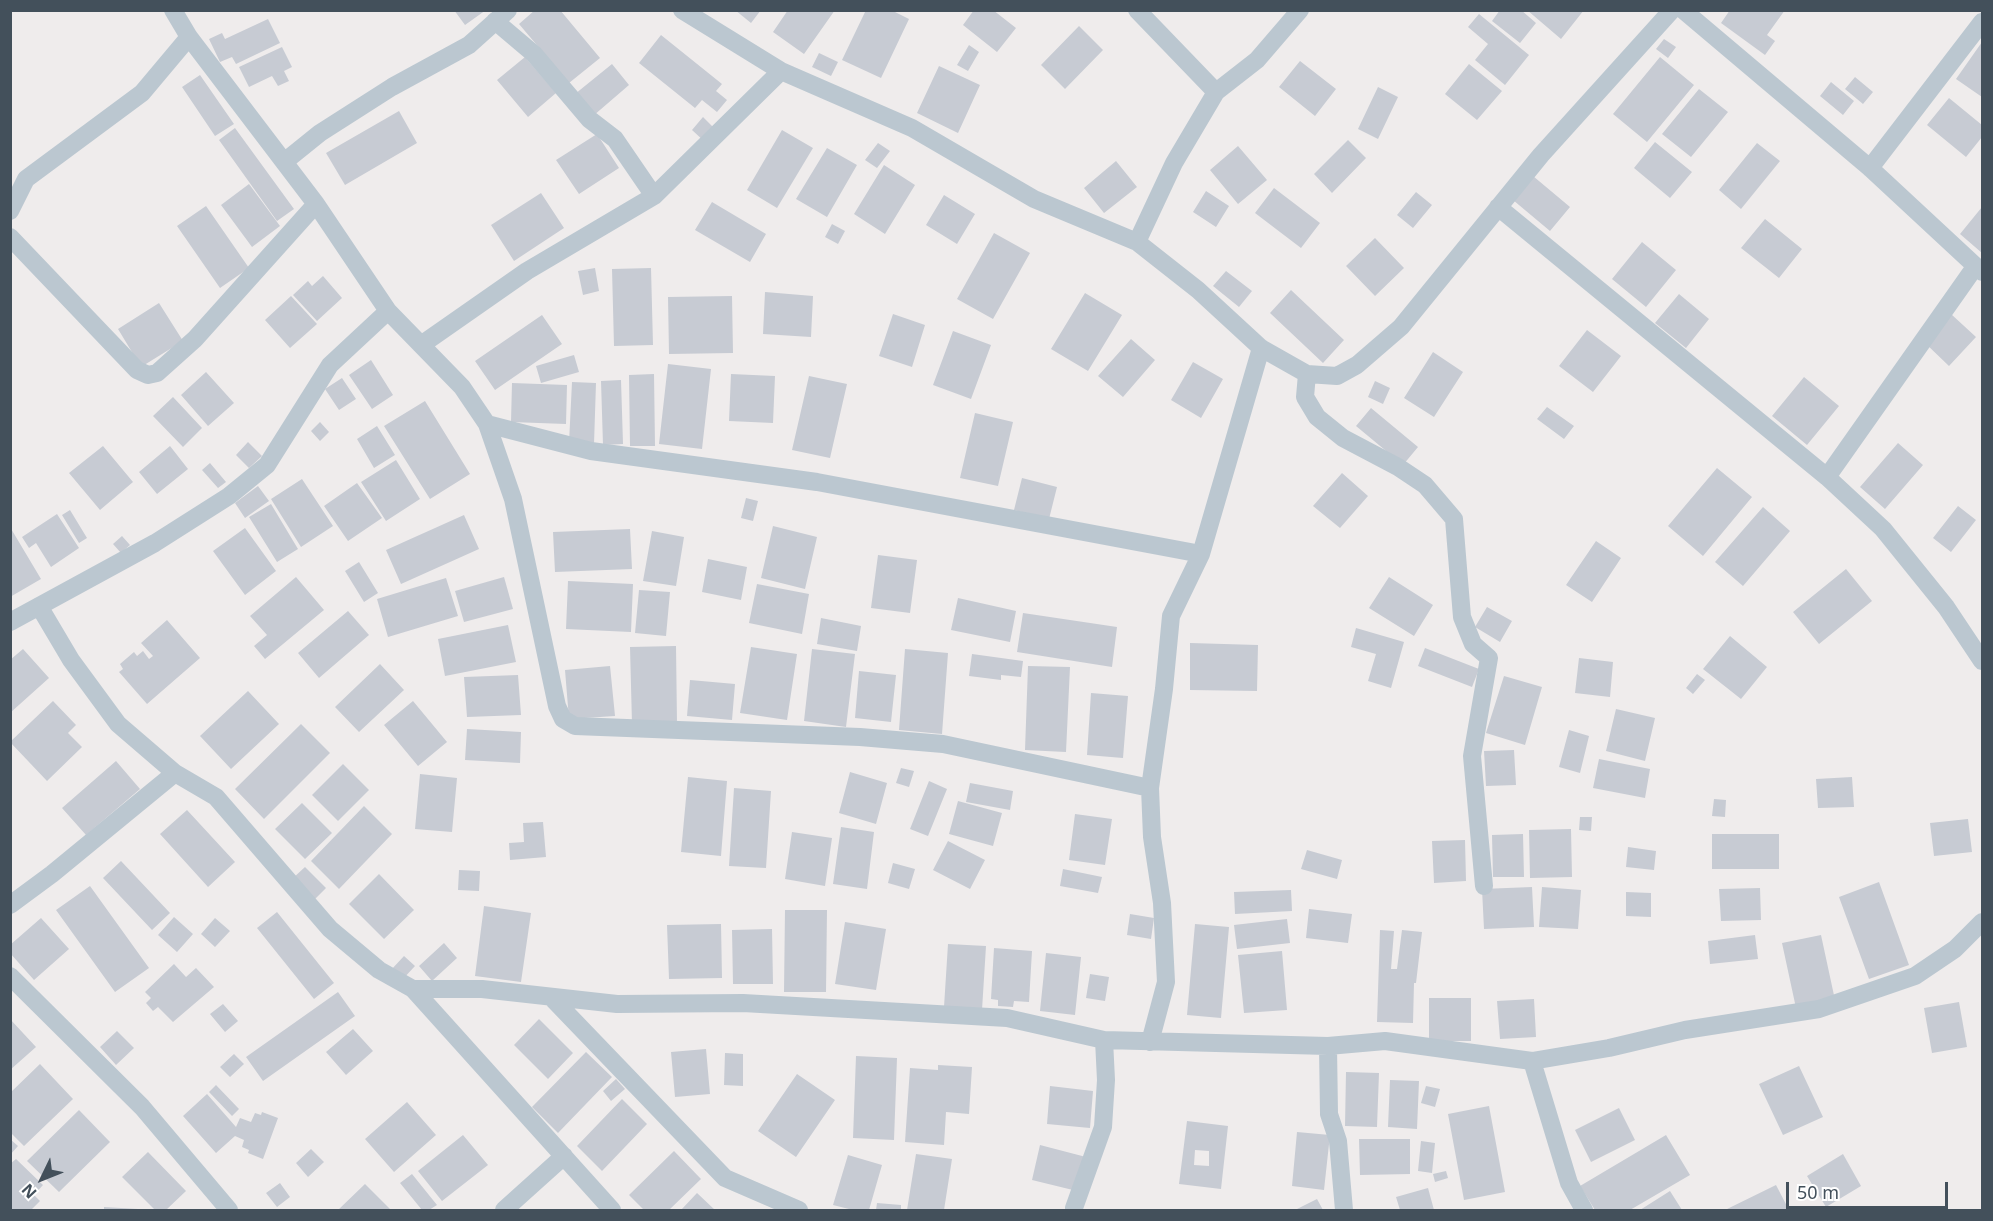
<!DOCTYPE html>
<html>
<head>
<meta charset="utf-8">
<style>
	body { margin:0 }
	#map { position:relative; width:1993px; height:1221px; overflow:hidden; background:#efecec; font-family:"Noto Sans",sans-serif }
	canvas { display:block }
	.frame { position:absolute; inset:0; border:12px solid #43505b; pointer-events:none }
	.north { position:absolute; left:12px; top:1149px; width:60px; height:60px; -webkit-text-stroke:4px #fff; paint-order:stroke; rotate:227deg; font-size:16px; font-weight:700; line-height:24px; text-align:center; color:#43505b }
	.north::after { content:''; display:block; margin:auto; width:21px; height:27px; background:#43505b; clip-path:polygon(50% 0,100% 100%,50% 72%,0 100%) }
	.scale { position:absolute; left:1786px; top:1182px; width:162px; height:27px; box-sizing:border-box; border:3px solid #43505b; border-top:0; padding-left:8px; font-size:18px; line-height:21px; white-space:nowrap; color:#43505b; -webkit-text-stroke:4px #fff; paint-order:stroke }
</style>
</head>
<body>
<div id="map">
<canvas width="1993" height="1221"></canvas>
<div class="frame"></div>
<div class="north">N</div>
<div class="scale">50 m</div>
</div>
<script>
const c = document.querySelector('canvas').getContext('2d');
c.lineJoin = 'round';
function fillPath(path, color) { c.fillStyle = color; c.fill(path, 'evenodd'); }
const poly = rows => new Path2D(rows.map(r => 'M' + r).join(''));
function trace(path, color, width, dash) { c.strokeStyle = color; c.lineWidth = width; c.lineCap = dash ? 'butt' : 'round'; c.setLineDash(dash || []); c.stroke(path); }
fillPath(poly([
	[454,10,486,10,465,25],
	[535,10,560,10,600,58,569,83,519,24],
	[735,10,761,10,751,23],
	[788,10,835,10,804,54,773,32],
	[866,10,891,10,909,19,881,78,842,60],
	[974,10,993,10,1016,28,997,52,963,25],
	[1500,10,1521,10,1536,23,1520,43,1492,21],
	[1527,10,1584,10,1561,39],
	[1730,10,1785,10,1767,35,1775,41,1765,55,1721,23],
	[1479,14,1529,55,1505,85,1475,60,1488,44,1468,27],
	[268,19,280,43,236,64,232,57,220,62,209,39,222,33,225,39],
	[1079,26,1103,50,1065,89,1041,65],
	[661,35,722,84,716,91,727,100,717,112,702,100,695,108,639,63],
	[1664,39,1676,47,1668,58,1656,49],
	[1982,42,1982,97,1956,79],
	[969,45,979,52,968,71,957,65],
	[282,47,292,67,284,71,289,81,278,86,272,76,249,87,239,67],
	[819,53,838,62,831,76,812,67],
	[525,57,556,93,528,117,497,80],
	[1660,57,1694,85,1647,142,1613,114],
	[1300,61,1336,89,1315,116,1279,87],
	[612,64,629,85,593,116,575,94],
	[1469,64,1502,91,1477,120,1445,94],
	[939,66,980,85,958,133,917,113],
	[200,75,234,124,215,136,182,87],
	[1855,77,1873,92,1863,104,1845,89],
	[1831,82,1854,101,1843,115,1820,96],
	[1378,87,1398,97,1378,139,1358,129],
	[1699,89,1728,112,1691,157,1662,134],
	[1949,98,1982,125,1982,137,1966,157,1927,125],
	[399,111,417,143,345,185,326,153],
	[703,117,716,130,705,142,692,130],
	[235,128,294,209,277,221,219,140],
	[782,130,813,148,777,208,747,190],
	[597,134,619,168,579,194,556,160],
	[1348,140,1366,158,1332,193,1314,174],
	[1655,142,1692,172,1670,198,1634,168],
	[878,143,890,151,877,168,865,160],
	[1757,143,1780,161,1741,209,1719,190],
	[1238,146,1267,180,1238,204,1210,170],
	[827,148,857,165,827,217,796,199],
	[1116,161,1137,187,1104,213,1084,188],
	[884,165,915,185,885,234,854,214],
	[1533,176,1570,207,1550,231,1513,200],
	[249,184,280,226,252,247,221,205],
	[1274,188,1320,223,1301,248,1255,213],
	[1206,191,1229,206,1216,227,1193,212],
	[1416,192,1432,205,1413,228,1397,215],
	[541,193,564,228,514,261,491,225],
	[944,195,975,214,957,244,926,225],
	[712,202,766,234,750,262,695,230],
	[206,206,249,268,220,288,177,226],
	[1982,207,1982,253,1960,234],
	[1765,219,1802,249,1779,278,1741,248],
	[832,224,845,231,838,244,825,237],
	[994,233,1030,253,993,319,957,299],
	[1375,238,1404,268,1375,296,1346,266],
	[1642,242,1676,270,1646,307,1612,279],
	[595,268,599,291,583,295,578,271],
	[651,268,653,345,614,346,612,269],
	[1226,271,1252,291,1239,307,1213,286],
	[323,276,342,298,317,321,293,295,308,281,312,286],
	[1291,290,1344,340,1323,363,1270,313],
	[765,292,813,296,811,337,763,334],
	[1085,293,1122,315,1088,371,1051,349],
	[1679,294,1709,319,1686,348,1655,323],
	[291,296,317,324,290,348,265,320],
	[732,296,733,353,669,354,668,297],
	[159,303,183,341,141,367,118,329],
	[893,314,925,325,912,367,879,356],
	[1951,314,1976,337,1949,366,1924,342],
	[542,315,562,344,495,390,475,361],
	[1587,330,1621,356,1593,392,1559,366],
	[953,331,991,345,971,399,933,385],
	[1131,339,1155,360,1123,397,1098,376],
	[1433,352,1463,372,1434,417,1404,398],
	[574,355,579,372,541,383,536,366],
	[371,360,393,395,372,409,349,375],
	[1193,362,1223,379,1201,418,1171,400],
	[668,364,711,369,702,449,659,444],
	[206,372,234,403,208,426,181,395],
	[654,374,655,446,630,446,629,375],
	[731,374,775,376,773,423,729,421],
	[809,376,847,384,830,458,792,450],
	[1804,377,1839,406,1807,445,1772,416],
	[342,378,356,399,339,410,325,389],
	[621,380,623,444,603,445,601,381],
	[1375,381,1390,388,1383,404,1368,397],
	[572,382,596,383,594,444,569,443],
	[512,383,567,385,566,424,511,422],
	[173,397,202,428,183,447,153,416],
	[425,401,470,474,430,499,384,426],
	[1547,407,1574,426,1564,439,1537,419],
	[1371,408,1418,447,1403,465,1356,426],
	[975,413,1013,422,998,486,960,478],
	[320,422,329,432,320,441,311,431],
	[377,426,395,455,374,468,357,439],
	[248,442,262,456,249,468,236,455],
	[1898,443,1923,465,1885,509,1860,487],
	[103,446,133,482,100,510,69,473],
	[170,446,188,469,157,494,139,472],
	[396,460,420,499,386,521,361,482],
	[210,463,226,482,218,488,202,470],
	[1717,468,1752,497,1703,556,1668,526],
	[1342,473,1368,496,1340,528,1313,506],
	[1022,478,1057,487,1049,519,1014,510],
	[302,479,333,526,301,547,271,499],
	[357,483,382,518,348,541,324,506],
	[258,486,269,501,245,518,235,503],
	[746,498,758,501,753,521,741,518],
	[271,504,298,549,277,562,249,517],
	[1958,506,1976,520,1951,552,1933,538],
	[1763,507,1790,531,1743,586,1715,562],
	[70,510,87,538,79,543,62,515],
	[57,514,79,548,51,567,36,543,29,548,22,537],
	[464,515,479,549,401,584,386,550],
	[773,526,817,537,805,589,761,578],
	[10,527,41,579,10,597],
	[245,528,276,571,245,595,213,551],
	[630,529,632,569,555,572,553,532],
	[652,531,684,537,676,586,643,581],
	[122,536,130,545,121,553,113,544],
	[1596,541,1621,558,1592,602,1566,585],
	[878,555,917,560,910,613,871,608],
	[708,559,747,567,741,600,702,592],
	[359,562,378,593,364,602,345,571],
	[1846,569,1872,601,1819,644,1793,612],
	[296,577,324,610,265,659,254,646,267,635,250,616],
	[504,577,513,609,464,622,455,591],
	[1389,577,1433,605,1414,636,1369,608],
	[446,578,458,616,388,637,377,599],
	[568,581,633,584,631,632,566,629],
	[757,584,809,594,802,634,749,623],
	[639,590,670,592,666,636,635,633],
	[958,598,1016,611,1010,642,951,630],
	[1487,607,1512,621,1500,642,1475,627],
	[348,611,369,635,319,678,298,653],
	[1023,613,1117,627,1112,667,1017,652],
	[821,618,861,626,857,651,817,644],
	[167,620,200,658,147,704,119,672,123,669,120,664,134,652,137,656,143,651,149,659,153,656,141,643],
	[508,625,516,662,445,676,438,639],
	[1356,628,1404,642,1391,688,1368,681,1376,654,1351,647],
	[1730,636,1767,667,1741,699,1703,669],
	[1190,643,1258,645,1257,691,1190,690],
	[676,646,677,723,632,724,630,647],
	[751,647,797,654,787,720,740,713],
	[1425,648,1479,669,1472,687,1418,666],
	[23,649,49,678,10,713,10,660],
	[812,649,855,654,846,727,804,721],
	[905,649,948,653,942,734,899,730],
	[972,654,1023,661,1021,677,1001,675,1001,680,969,676],
	[1579,658,1613,662,1610,697,1575,693],
	[380,664,404,690,359,732,335,707],
	[610,666,615,716,569,719,565,670],
	[1028,666,1070,667,1066,752,1025,750],
	[859,671,896,675,891,722,855,718],
	[1697,674,1705,680,1693,694,1686,688],
	[518,675,521,715,467,717,464,677],
	[1504,676,1542,687,1525,745,1486,733],
	[690,680,735,684,732,720,687,716],
	[248,691,279,724,231,769,200,736],
	[1091,693,1128,696,1123,758,1087,755],
	[53,701,76,725,68,733,82,747,47,781,10,742],
	[413,701,447,742,418,766,384,725],
	[1616,709,1655,718,1645,761,1606,751],
	[301,724,330,753,264,819,235,789],
	[467,729,521,732,520,763,465,760],
	[1569,730,1589,736,1580,773,1559,767],
	[1514,750,1516,785,1486,786,1484,751],
	[1599,759,1650,769,1645,798,1593,788],
	[116,761,140,789,86,835,62,808],
	[343,764,369,790,338,821,312,795],
	[901,768,914,771,909,787,896,783],
	[850,772,887,783,876,824,839,813],
	[420,774,457,778,452,832,415,829],
	[688,777,727,781,721,856,681,852],
	[1852,777,1854,807,1818,808,1816,779],
	[929,781,947,789,928,836,910,829],
	[970,783,1013,791,1010,810,966,802],
	[734,788,771,791,766,868,729,866],
	[1714,799,1726,800,1725,817,1712,816],
	[958,801,1002,813,993,846,949,834],
	[302,803,332,833,305,859,275,829],
	[364,806,392,834,339,889,311,861],
	[187,810,235,862,208,887,160,834],
	[1075,814,1112,819,1105,865,1069,860],
	[1580,817,1592,817,1591,831,1579,830],
	[1968,819,1972,852,1934,856,1930,823],
	[543,822,546,857,510,860,509,843,524,842,523,823],
	[841,827,874,832,867,889,833,884],
	[1571,829,1572,877,1530,878,1529,830],
	[792,832,832,838,825,886,785,879],
	[1523,834,1524,877,1493,877,1492,835],
	[1712,834,1779,834,1779,869,1712,869],
	[1465,840,1466,881,1434,883,1432,841],
	[948,841,985,860,970,889,933,870],
	[1628,847,1656,851,1654,870,1626,867],
	[1307,850,1342,860,1337,879,1301,869],
	[121,861,170,913,152,930,103,878],
	[893,863,915,869,909,889,888,883],
	[305,867,326,888,313,901,292,879],
	[1063,869,1102,877,1098,893,1060,886],
	[459,870,480,871,479,891,458,890],
	[379,874,414,910,384,939,349,904],
	[1879,882,1909,965,1869,979,1839,897],
	[90,886,149,968,115,992,56,910],
	[1532,887,1534,927,1484,929,1482,889],
	[1542,887,1581,890,1578,929,1539,927],
	[1760,888,1761,920,1721,921,1719,889],
	[1291,890,1292,911,1235,914,1234,892],
	[1626,892,1651,893,1651,917,1626,916],
	[484,906,531,913,521,982,475,976],
	[1309,909,1352,914,1348,943,1306,938],
	[785,910,827,910,826,992,784,992],
	[277,912,334,983,314,999,257,928],
	[1130,914,1154,918,1151,939,1127,935],
	[174,917,193,934,177,952,158,935],
	[41,918,69,949,34,980,10,953,10,945],
	[215,918,230,931,215,947,201,934],
	[1287,919,1290,943,1237,949,1234,925],
	[845,922,886,929,876,990,835,984],
	[721,924,722,978,669,979,667,925],
	[1195,924,1229,927,1221,1018,1187,1015],
	[772,929,773,984,733,984,732,930],
	[1380,930,1394,931,1391,969,1397,969,1402,930,1422,932,1416,983,1414,983,1413,1023,1377,1022],
	[1755,935,1758,959,1710,964,1708,941],
	[1821,935,1835,1000,1796,1008,1782,943],
	[444,943,457,958,432,981,419,966],
	[948,944,986,946,982,1010,944,1007],
	[994,948,1032,951,1029,1002,1014,1001,1013,1007,998,1006,998,1000,991,999],
	[1282,951,1287,1010,1244,1013,1238,955],
	[1046,953,1081,957,1075,1015,1040,1011],
	[404,956,415,966,402,980,391,970],
	[174,964,186,977,196,968,214,987,173,1022,158,1007,153,1011,146,1003,151,998,145,992],
	[1090,974,1109,977,1105,1001,1086,998],
	[338,992,355,1016,263,1081,246,1057],
	[1429,998,1471,998,1471,1041,1429,1041],
	[1534,999,1536,1037,1500,1039,1497,1001],
	[1959,1002,1967,1047,1932,1053,1924,1008],
	[223,1004,238,1021,225,1032,210,1014],
	[10,1019,36,1047,10,1070],
	[539,1019,573,1053,548,1079,514,1045],
	[353,1029,373,1051,346,1075,326,1052],
	[117,1031,134,1048,116,1065,100,1047],
	[706,1049,710,1094,675,1097,671,1052],
	[586,1052,612,1077,558,1133,532,1107],
	[725,1053,743,1054,743,1086,724,1085],
	[234,1054,244,1064,230,1077,220,1067],
	[856,1056,897,1058,894,1140,853,1138],
	[40,1064,73,1099,24,1146,10,1132,10,1093],
	[938,1065,972,1067,969,1114,946,1112,944,1145,905,1142,910,1068,938,1070],
	[1799,1066,1823,1117,1783,1135,1759,1084],
	[1346,1072,1379,1073,1377,1127,1345,1126],
	[797,1074,835,1100,796,1157,758,1131],
	[616,1079,625,1089,611,1101,603,1091],
	[1390,1080,1419,1081,1417,1129,1388,1127],
	[216,1085,239,1109,232,1116,209,1092],
	[1050,1086,1093,1091,1090,1128,1047,1124],
	[1426,1086,1440,1089,1435,1107,1421,1103],
	[207,1094,236,1127,240,1118,251,1122,255,1113,261,1115,262,1112,278,1118,263,1159,248,1153,249,1150,242,1147,244,1140,235,1136,216,1153,183,1116],
	[622,1099,647,1124,602,1171,577,1146],
	[407,1102,436,1135,394,1172,365,1139],
	[1489,1106,1505,1192,1464,1200,1448,1114],
	[1619,1108,1635,1140,1591,1162,1575,1130],
	[79,1110,110,1142,59,1192,27,1161],
	[1187,1121,1228,1126,1221,1189,1179,1184],
	[1195,1150,1209,1151,1209,1166,1194,1165],
	[1297,1132,1330,1135,1324,1190,1292,1186],
	[463,1135,488,1165,442,1201,418,1171],
	[1666,1135,1690,1175,1630,1210,1595,1210,1580,1186],
	[10,1139,18,1146,10,1155],
	[1359,1139,1410,1139,1410,1174,1360,1175],
	[1421,1141,1435,1143,1432,1173,1418,1171],
	[1040,1145,1086,1157,1077,1191,1032,1180],
	[311,1149,324,1162,308,1177,296,1163],
	[674,1151,701,1179,669,1210,644,1210,629,1195],
	[148,1152,186,1191,166,1210,155,1210,122,1177],
	[916,1154,952,1159,944,1210,907,1210],
	[1843,1154,1861,1186,1826,1207,1807,1176],
	[848,1155,882,1165,869,1210,853,1210,833,1205],
	[16,1159,43,1185,34,1195,40,1201,31,1210,10,1209,10,1164],
	[1446,1171,1448,1178,1435,1182,1433,1174],
	[412,1174,437,1205,429,1210,422,1210,400,1183],
	[280,1183,290,1197,277,1207,266,1193],
	[365,1184,391,1210,338,1210],
	[1776,1185,1789,1210,1725,1210],
	[1428,1188,1434,1210,1400,1210,1396,1197],
	[1670,1191,1682,1210,1640,1210],
	[697,1193,715,1210,681,1210],
	[1317,1199,1323,1210,1295,1210],
	[877,1203,901,1205,901,1210,876,1210],
	[104,1207,138,1209,138,1210,104,1210]
]), '#c7cbd3');
trace(poly([
	[173,10,189,37,316,204,388,311,462,387,487,424,513,499,557,706,563,719,575,726,860,737,943,744,1150,788],
	[682,10,781,71,912,128,1034,199,1137,242,1198,290,1261,348,1307,374,1337,376,1357,365,1401,327,1541,155,1672,10],
	[1137,10,1216,92],
	[1683,10,1870,168,1982,272],
	[495,21,534,54,589,119,615,139,654,196],
	[284,162,320,133,392,87,469,45,508,10],
	[1870,168,1982,22],
	[1498,207,1827,477,1883,529,1946,607,1982,661],
	[10,211,26,179,142,93,189,37],
	[10,237,137,370,148,375,157,373,195,339,316,204],
	[1137,242,1174,163,1216,92,1257,60,1300,10],
	[421,345,527,271,654,196,781,71],
	[1307,374,1305,397,1317,417,1343,438,1398,467,1425,485,1454,519,1462,617,1473,644,1489,658,1472,756,1484,886],
	[487,424,591,451,817,482,1201,554],
	[1827,477,1975,267],
	[39,606,71,660,118,724,175,773,216,797,330,929,379,970,413,989,612,1210],
	[10,622,155,543,229,496,267,465,330,365,388,311],
	[10,905,52,874,175,773],
	[10,976,142,1107,229,1210],
	[413,989,482,989,617,1004,743,1003,1007,1018,1104,1040,1328,1046,1385,1041,1532,1061,1609,1048,1685,1030,1819,1009,1915,976,1955,949,1982,922],
	[551,997,725,1178,799,1210],
	[1150,1042,1166,982,1162,903,1152,837,1150,788,1164,689,1171,616,1201,554,1261,348],
	[1328,1046,1329,1114,1338,1141,1344,1210],
	[1532,1061,1569,1183,1584,1210],
	[1074,1208,1103,1127,1106,1080,1104,1040],
	[504,1210,564,1156]
]), '#bbc7d0', 18);
</script>
</body>
</html>
